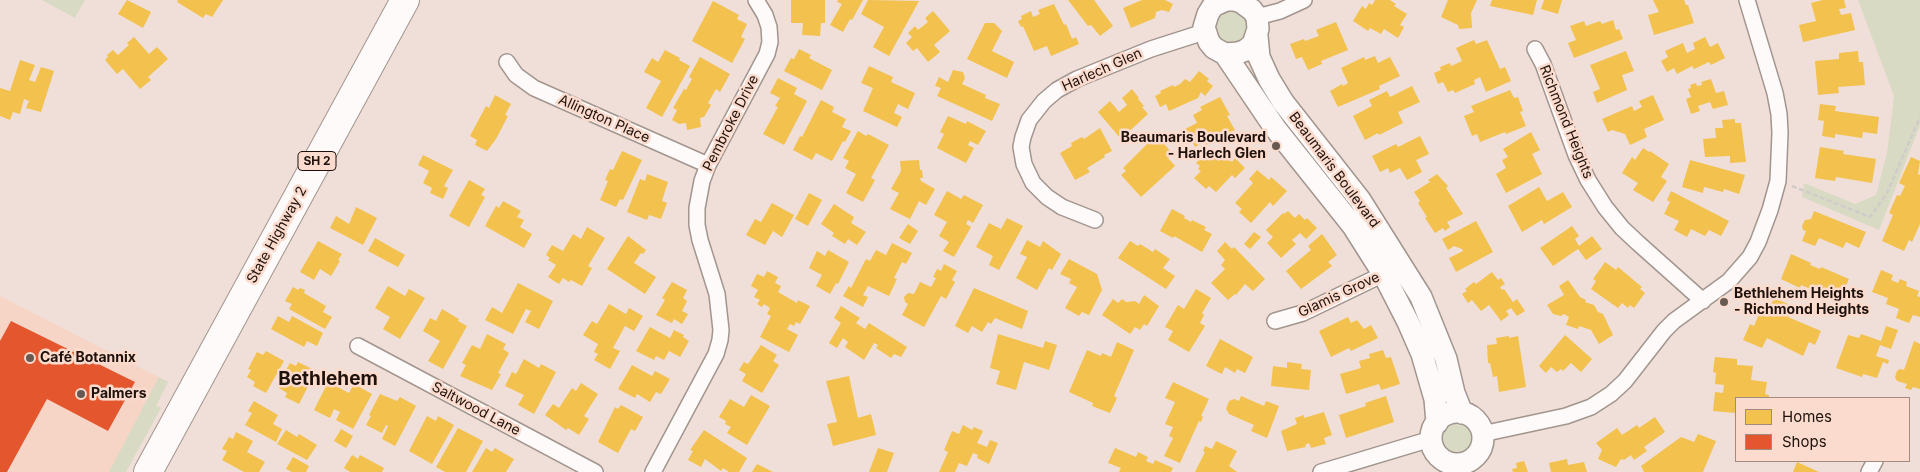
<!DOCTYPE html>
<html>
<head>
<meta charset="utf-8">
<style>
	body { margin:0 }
	#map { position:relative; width:1920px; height:472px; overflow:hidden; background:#f0dfd8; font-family:Inter,sans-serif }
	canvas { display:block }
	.legend { position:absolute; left:1735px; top:397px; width:175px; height:65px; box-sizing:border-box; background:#fadbcd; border:1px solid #a28a7f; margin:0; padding:6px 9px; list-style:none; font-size:15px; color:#1e110b }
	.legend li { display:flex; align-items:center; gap:10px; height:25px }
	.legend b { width:25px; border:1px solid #a28a7f }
</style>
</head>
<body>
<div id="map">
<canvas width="1920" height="472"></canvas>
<ul class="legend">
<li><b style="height:14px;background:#f2c14e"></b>Homes</li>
<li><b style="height:14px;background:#e4572e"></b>Shops</li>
</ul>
</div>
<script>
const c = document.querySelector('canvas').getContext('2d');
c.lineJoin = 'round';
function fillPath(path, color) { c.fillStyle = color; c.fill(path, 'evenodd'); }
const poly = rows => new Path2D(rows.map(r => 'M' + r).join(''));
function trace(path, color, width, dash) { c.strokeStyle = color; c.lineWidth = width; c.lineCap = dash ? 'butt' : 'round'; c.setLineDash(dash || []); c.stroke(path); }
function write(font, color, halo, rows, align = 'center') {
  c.font = font + ' Inter,sans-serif'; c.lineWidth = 5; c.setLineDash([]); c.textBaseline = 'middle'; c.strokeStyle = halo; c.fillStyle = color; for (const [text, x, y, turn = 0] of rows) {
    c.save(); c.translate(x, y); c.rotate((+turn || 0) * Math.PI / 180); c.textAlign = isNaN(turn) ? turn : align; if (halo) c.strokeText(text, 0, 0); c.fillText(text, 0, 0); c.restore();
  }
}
fillPath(poly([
	[0,296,168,382,121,472,0,472]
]), '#f6d5c6');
fillPath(poly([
	[42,0,85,0,75,18],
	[1858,0,1920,0,1920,125,1879,230,1802,197,1804,183,1855,204,1876,195,1887,153,1894,96],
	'1214 27a17 17 0 1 1 34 0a17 17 0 1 1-34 0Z',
	[159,377,168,382,156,406,161,408,126,472,109,472],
	'1441 438a16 16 0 1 1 32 0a16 16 0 1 1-32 0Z'
]), '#d8dac4');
fillPath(poly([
	[127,0,151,12,143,28,118,14],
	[178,0,223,0,212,17,206,14,203,18,177,2],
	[791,0,825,0,825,23,821,23,820,36,802,35,803,23,791,23],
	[838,0,863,0,852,20,850,19,843,32,830,25,842,4,837,2],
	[868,0,919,1,889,56,873,47,884,27,861,14],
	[1068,0,1094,0,1113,26,1100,36,1091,25,1088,26],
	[1142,0,1165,0,1173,4,1169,12,1162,10,1156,12,1155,18,1131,28,1123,8],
	[1375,0,1390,0,1396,4,1394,6,1407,14,1400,25,1404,27,1398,38,1384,29,1381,34,1370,28,1368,31,1353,21,1362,6,1366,9,1369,3,1372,5],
	[1448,0,1477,0,1471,13,1472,28,1459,29,1458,25,1441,17],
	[1492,0,1537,0,1533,15,1490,6],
	[1544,0,1562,0,1558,14,1541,9],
	[1653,0,1684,0,1686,5,1688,5,1694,23,1654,35,1648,15,1659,12],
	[1823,0,1844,0,1846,8,1839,9,1841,15,1851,13,1855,30,1803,42,1799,25,1816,21,1811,3],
	[713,1,739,15,737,19,747,24,741,37,745,39,732,63,692,41],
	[1054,4,1064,25,1066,24,1072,39,1076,37,1079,44,1051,56,1047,46,1034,51,1023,26,1021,27,1018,21,1022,19,1021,16,1031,11,1033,17,1040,14,1038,10],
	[933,11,950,31,934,45,940,52,928,62,917,48,913,51,906,43,912,37,908,33,915,26,918,30,928,22,925,18],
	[1613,20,1616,30,1619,29,1623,39,1574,58,1568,43,1576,40,1570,26,1584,21,1586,26,1600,21,1602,24],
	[1336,22,1348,50,1321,61,1322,64,1308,70,1302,57,1296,59,1290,44,1304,39,1305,41,1319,36,1316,30],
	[985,23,994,23,1002,31,992,51,1014,62,1007,78,967,59],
	[134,37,149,54,157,47,168,59,148,77,151,80,140,89,123,69,117,74,105,60,108,57,107,55,113,50,118,55,129,45,127,43],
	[1705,37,1710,47,1718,43,1725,58,1711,65,1709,62,1694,69,1692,66,1677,74,1674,68,1667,72,1661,61,1668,57,1665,51,1683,43,1687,53,1695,49,1693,43],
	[1474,40,1476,44,1487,40,1500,69,1505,67,1511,81,1486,92,1480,77,1474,80,1475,84,1455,93,1453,90,1448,92,1443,82,1438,84,1434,73,1441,70,1440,67,1450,63,1451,66,1462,61,1456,48],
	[799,49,811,55,809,58,832,70,822,90,784,71,791,58,794,59],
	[665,50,680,58,679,60,690,66,662,117,646,108,661,81,644,72,652,58,658,62],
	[1626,51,1634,71,1622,75,1627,90,1597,103,1593,92,1600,89,1590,65],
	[1858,51,1859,62,1863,62,1865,85,1838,87,1839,93,1818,95,1815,61,1839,59,1839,53],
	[1375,56,1378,63,1390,57,1400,76,1379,86,1380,89,1338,107,1330,91,1342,84,1343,86,1348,83,1341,68,1364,57,1365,60],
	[700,57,730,74,720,92,716,89,708,103,711,105,704,117,700,118,701,127,687,130,686,123,679,124,672,120,677,110,673,108,684,89,686,90,692,79,689,77],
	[20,60,35,65,29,80,35,82,41,67,54,71,41,112,26,108,29,101,24,99,20,114,13,112,10,120,0,116,0,88,10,91],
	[869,66,893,77,891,82,915,93,908,109,898,104,894,113,902,117,897,127,863,111,873,88,861,83],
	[953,70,963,72,965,78,962,84,986,95,985,98,1000,104,992,121,937,96,941,88,935,86,939,77,948,82],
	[1199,71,1209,79,1207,81,1213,86,1205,96,1201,92,1198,98,1169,111,1166,104,1160,107,1155,96,1161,93,1160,91,1173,85,1174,87,1180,84,1185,79,1190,82],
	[778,78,797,88,794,94,807,101,784,145,763,134,778,107,775,106,780,98,770,93],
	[1711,79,1716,93,1724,91,1728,105,1713,109,1710,102,1698,106,1700,111,1691,114,1686,99,1691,97,1688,89,1691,88,1690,85,1696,83,1697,86,1702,85,1701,82],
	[1412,86,1420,102,1398,112,1403,123,1379,135,1378,133,1365,140,1353,116,1372,106,1369,100,1387,91,1390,97],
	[1132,89,1139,98,1138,99,1144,106,1142,107,1148,114,1121,139,1098,112,1110,101,1119,112,1127,105,1122,98],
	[1510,90,1514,98,1518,97,1523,111,1520,112,1526,126,1506,134,1505,132,1480,142,1477,134,1472,136,1464,116,1474,112,1471,106],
	[495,95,511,104,505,115,508,116,496,139,487,151,475,145,477,140,470,136,486,106,489,108],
	[1653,95,1664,120,1644,129,1647,137,1630,145,1625,134,1612,130,1608,132,1602,119,1632,106,1634,111,1642,107,1639,101],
	[1220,97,1230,115,1227,116,1235,130,1206,145,1204,142,1195,147,1185,129,1197,123,1193,115,1202,110,1200,107],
	[821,100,834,107,832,112,846,119,842,127,851,131,845,142,843,141,832,161,816,153,812,160,793,150,800,136,802,137],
	[1820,104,1836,106,1835,111,1879,117,1877,134,1863,132,1862,138,1835,134,1835,138,1822,136,1824,121,1818,120],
	[948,116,966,124,967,121,986,131,978,145,970,141,968,145,974,148,966,163,937,148,944,134,940,132],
	[1735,119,1735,123,1741,123,1746,162,1730,163,1730,156,1705,157,1703,139,1716,138,1715,128,1723,128,1722,120],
	[1100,128,1112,151,1104,155,1105,157,1087,168,1090,172,1075,180,1060,153,1072,146,1071,143,1082,137,1084,139],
	[858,131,866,136,868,134,889,145,871,178,875,180,863,202,846,193,856,174,845,168,849,161,843,158],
	[1531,132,1540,150,1532,154,1542,174,1506,193,1496,174,1506,168,1502,160,1508,157,1503,149],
	[1156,135,1173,154,1168,158,1175,166,1141,197,1121,175,1126,171,1123,168],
	[1420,136,1429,154,1416,160,1422,172,1407,180,1400,168,1390,173,1388,168,1380,172,1372,156,1396,144,1398,147],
	[1820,147,1844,151,1843,154,1876,159,1872,183,1836,177,1835,181,1815,178],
	[1643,148,1649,152,1650,151,1669,164,1661,177,1667,181,1653,202,1633,190,1638,183,1622,173,1632,157,1635,160],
	[1217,149,1232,162,1235,158,1245,168,1235,178,1232,175,1216,192,1209,186,1206,189,1194,178,1201,171,1198,169,1200,166,1196,163,1207,151,1211,155],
	[622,151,642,160,623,200,620,199,616,207,600,200,608,181,605,180,610,169,613,170],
	[423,155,453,170,444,186,448,188,443,199,430,193,432,188,423,183,429,171,418,165],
	[1911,157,1920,161,1918,174,1920,175,1920,224,1912,242,1909,240,1904,251,1882,241,1893,215,1889,213,1897,195,1900,196,1905,186,1899,183],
	[919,160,920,170,922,170,923,178,920,178,921,181,935,189,926,205,919,201,910,219,890,209,899,193,891,189,901,171,900,161],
	[1690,160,1745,175,1739,194,1724,189,1723,192,1704,187,1703,193,1682,187],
	[1257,170,1269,180,1271,177,1287,191,1273,206,1270,202,1251,223,1239,212,1242,209,1235,203,1253,183,1249,179],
	[647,174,668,182,662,201,667,203,661,219,649,215,647,220,627,212,640,179,645,181],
	[1437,174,1448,186,1446,188,1463,214,1447,222,1450,227,1445,231,1443,228,1435,233,1425,218,1427,217,1418,203,1420,201,1414,192,1430,182,1428,180],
	[469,180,485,189,481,195,485,197,469,227,449,216],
	[1539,187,1547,201,1563,192,1572,207,1544,224,1542,220,1522,232,1508,206],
	[947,191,961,199,964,195,983,205,973,223,968,220,966,224,971,227,954,257,943,251,949,242,939,236,947,222,934,215],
	[1671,191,1729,221,1721,236,1709,230,1705,236,1691,229,1687,237,1674,230,1679,221,1664,214,1670,202,1667,200],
	[809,193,822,200,808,226,795,219],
	[503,201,521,211,517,217,524,220,520,227,532,234,524,248,485,226,496,206,499,208],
	[772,203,794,215,782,237,773,231,765,245,746,235,755,219,761,222],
	[834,204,854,217,851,223,866,232,857,245,848,239,845,244,832,236,834,233,821,224],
	[356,207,377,218,363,245,330,228,336,216,349,224],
	[1172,209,1185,216,1184,218,1191,222,1192,220,1206,227,1204,230,1212,234,1202,252,1174,236,1173,238,1160,231],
	[1288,211,1295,218,1299,214,1305,220,1307,218,1317,228,1306,239,1300,233,1292,240,1296,244,1281,258,1267,243,1273,237,1266,230,1283,213,1284,214],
	[1814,211,1866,232,1859,248,1846,242,1843,248,1819,238,1815,246,1802,241,1806,231,1803,230,1802,226,1805,220,1811,219],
	[1007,218,1023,226,999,270,989,265,993,256,976,247,989,223,1001,229],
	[1476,221,1493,252,1456,272,1449,258,1463,251,1462,249,1454,246,1448,250,1442,239],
	[908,224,918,231,910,244,899,238],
	[1572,226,1579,236,1575,239,1579,246,1592,236,1602,249,1586,260,1578,249,1553,266,1540,248],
	[587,227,605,238,588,266,592,268,582,286,571,280,569,282,563,278,559,284,548,277,556,265,548,260,550,258,546,255,552,245,563,251,573,234,581,239],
	[1254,232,1261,237,1250,249,1244,244],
	[1322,234,1337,255,1328,262,1332,266,1301,289,1286,271,1311,250,1308,246],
	[628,236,646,250,643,254,641,253,634,263,656,277,645,294,607,269],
	[375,238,405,255,398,267,368,251],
	[1027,240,1040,247,1043,241,1061,254,1052,270,1049,268,1037,290,1016,278,1027,257,1020,254],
	[318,241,342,254,338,260,340,261,331,276,320,269,314,280,300,272],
	[1130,241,1138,246,1140,244,1153,252,1155,249,1170,259,1163,268,1175,276,1166,289,1118,258],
	[1225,242,1232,249,1234,247,1265,279,1253,291,1245,284,1236,295,1235,294,1228,300,1211,283,1225,269,1221,265,1225,260,1217,251],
	[892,243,912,253,906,264,902,262,894,278,897,279,889,296,868,286,863,295,868,297,863,307,843,296,849,286,851,288,866,259,870,261,876,250,886,255],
	[828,250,849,262,838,284,836,283,830,294,816,286,822,275,809,268,817,251,825,256],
	[1791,254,1811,263,1810,265,1820,269,1821,267,1849,279,1839,301,1801,285,1800,288,1781,279],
	[1069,259,1097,274,1102,290,1089,315,1082,312,1079,316,1065,308,1077,287,1069,283,1071,279,1060,274],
	[1605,262,1616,270,1618,267,1642,287,1640,289,1645,293,1634,308,1630,305,1628,308,1622,303,1618,308,1591,289,1596,281,1593,279],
	[944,264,957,271,952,280,955,282,946,299,941,296,924,327,902,315,908,304,905,302,904,297,908,293,914,294,920,282,931,287,936,278,933,277,937,269,941,271],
	[1881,270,1893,275,1891,280,1898,283,1900,279,1907,282,1906,286,1919,291,1917,296,1920,297,1920,317,1913,315,1909,323,1896,318,1899,309,1886,304,1888,298,1872,292],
	[767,271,778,277,775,283,781,286,778,292,797,303,798,300,810,306,800,324,796,322,794,326,790,324,787,329,798,335,789,352,760,337,771,316,767,314,770,308,764,304,762,307,757,304,760,300,754,297,758,290,751,286,757,274,764,277],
	[1492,272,1498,280,1501,278,1505,284,1500,287,1502,290,1504,289,1513,302,1517,299,1525,311,1517,316,1511,308,1506,311,1509,315,1501,321,1489,305,1481,311,1472,300,1468,303,1462,294,1467,291,1465,289,1474,282,1476,284],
	[1568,280,1580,297,1586,300,1585,302,1594,305,1598,312,1603,314,1613,335,1599,344,1591,330,1579,326,1578,329,1566,325,1569,317,1564,314,1561,316,1553,314,1547,305,1564,295,1559,286],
	[672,282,687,290,683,298,687,301,682,311,688,314,682,324,674,319,672,323,656,315,665,300,662,298],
	[518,283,553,301,539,329,525,322,531,311,526,309,513,334,485,320,492,307,502,313],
	[388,286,405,296,409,289,425,298,400,339,383,329,390,317,375,308],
	[293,287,298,290,300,288,305,290,304,293,326,306,323,312,332,317,325,329,289,309,292,304,285,301],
	[974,288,1028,311,1022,329,995,318,991,324,988,322,982,332,972,326,968,333,955,326],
	[1196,289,1211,298,1202,313,1204,315,1200,323,1205,326,1189,352,1168,340,1173,331,1165,327,1178,305,1184,309],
	[1144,295,1159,306,1147,326,1144,324,1140,330,1135,327,1130,334,1102,315,1113,299,1118,303,1122,299,1126,302,1135,301,1139,304],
	[1774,298,1793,306,1788,317,1821,331,1815,345,1809,342,1803,356,1767,338,1762,348,1743,340,1750,324,1754,326,1759,314,1766,317],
	[609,304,626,314,629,308,643,316,634,331,625,326,613,348,620,351,610,369,594,360,598,354,594,352,598,344,583,335,592,321,597,324],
	[841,306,860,318,856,323,865,329,869,323,907,347,901,357,894,354,891,358,876,348,878,345,874,343,864,360,845,347,848,342,843,338,837,348,829,343,841,323,834,318],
	[442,309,459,319,458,321,467,326,443,369,428,361,440,341,423,331,430,318,436,321],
	[278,316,289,322,292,316,323,333,317,346,307,341,304,347,271,329],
	[1348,317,1351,323,1357,320,1364,329,1371,325,1378,338,1351,351,1349,348,1331,357,1319,331],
	[1886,326,1898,330,1891,349,1880,345,1876,356,1889,360,1888,364,1883,362,1877,378,1863,374,1862,377,1836,368,1848,335,1859,338,1861,334,1881,341],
	[650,327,670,338,674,330,684,335,683,337,689,341,680,357,669,351,664,360,656,356,654,360,636,351],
	[487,334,506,344,503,349,509,353,498,373,501,374,492,390,460,376,466,365,462,363,472,345,480,349],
	[998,334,1043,348,1045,341,1057,345,1049,370,1024,362,1016,390,996,384,1000,371,990,368],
	[1565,335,1592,359,1581,372,1571,363,1563,371,1561,369,1557,372,1551,367,1546,373,1539,366],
	[1509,336,1509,338,1518,336,1526,387,1499,392,1497,376,1493,377,1490,363,1488,363,1487,345,1497,344,1496,338],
	[1220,339,1253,357,1245,373,1237,369,1235,373,1225,367,1222,374,1206,366],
	[1914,341,1920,344,1920,389,1913,387,1911,390,1905,388,1907,384,1897,381,1895,377,1897,371,1900,369,1904,370],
	[1117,342,1134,350,1114,396,1117,398,1110,413,1092,406,1093,403,1069,392,1087,350,1101,356,1102,353,1111,357],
	[761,345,777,355,773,361,779,365,762,393,742,381,746,374,739,370,744,362,748,364],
	[1383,350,1386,358,1391,357,1400,384,1381,390,1379,384,1346,394,1340,374,1361,368,1359,361,1370,358,1369,354],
	[266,351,284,361,266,393,253,386,255,382,247,377,251,370,248,369,257,352,263,355],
	[1715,357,1737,359,1737,365,1753,366,1751,380,1767,382,1765,394,1769,395,1769,398,1736,398,1736,413,1713,411,1715,392,1723,393,1724,385,1715,384,1716,373,1713,372],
	[524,359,539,368,541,364,556,372,534,414,518,405,524,395,505,386,512,372,516,374],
	[298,362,316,371,299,404,285,397,287,393,279,388,283,380,281,379,290,363,296,366],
	[1287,362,1302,364,1301,369,1311,370,1309,390,1271,386,1273,366,1287,368],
	[632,365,652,376,655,371,670,379,661,394,656,392,650,402,637,394,635,398,618,389],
	[849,376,858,418,871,414,876,435,833,446,827,424,837,422,826,381],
	[328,382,349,393,354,384,372,394,353,429,336,420,340,412,334,409,330,418,314,410],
	[1173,382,1209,399,1201,416,1203,417,1201,422,1199,421,1180,463,1164,456,1173,438,1169,436,1173,427,1165,424,1175,402,1165,398],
	[581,383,598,394,584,416,589,419,579,435,568,428,566,430,545,415,553,404,559,408,572,388,576,391],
	[380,394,397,401,400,397,416,406,395,446,382,439,388,426,386,425,382,433,366,425,371,416,369,415],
	[751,395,770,406,747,445,727,433,731,427,725,424,726,421,719,417,730,399,744,407],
	[1241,396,1264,406,1266,401,1279,406,1267,438,1251,431,1254,425,1229,414,1226,409,1229,401,1234,399,1239,401],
	[1386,396,1394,422,1346,438,1339,415,1366,406,1365,403],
	[254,401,278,415,273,424,282,429,276,442,245,425,252,413,248,411],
	[621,405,643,417,635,431,631,429,618,453,598,442,615,407,618,409],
	[1324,412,1332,435,1324,438,1326,444,1311,448,1309,443,1305,445,1306,447,1287,451,1281,431,1297,424,1295,418,1304,415,1304,418],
	[427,416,436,421,438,416,454,425,432,464,409,451],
	[1655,417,1665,432,1644,447,1647,451,1634,460,1631,455,1624,460,1621,459,1616,467,1598,459,1602,450,1596,443,1617,428,1622,435,1637,425,1639,428],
	[963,425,972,430,974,427,983,431,977,443,987,447,990,440,998,443,989,464,977,458,978,455,973,453,967,466,959,463,955,472,939,472,948,452,944,450,952,431,959,434],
	[458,428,483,441,466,472,445,472,436,467],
	[341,429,353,436,346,448,334,441],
	[286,430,297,437,299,434,317,445,307,460,277,444],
	[704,430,747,458,739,472,729,472,723,468,721,471,705,459,701,467,688,460,693,451,690,450],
	[236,432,253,441,247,452,265,462,259,472,244,472,222,460,227,451,222,449,229,437,233,439],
	[1698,434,1716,441,1703,472,1644,472,1641,466,1681,437,1694,442],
	[1216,441,1237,451,1229,466,1237,472,1195,472,1205,452,1203,451,1205,446,1212,449],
	[486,448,492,452,495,448,514,459,506,472,472,472],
	[878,448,894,453,887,472,869,472],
	[1115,448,1136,457,1138,452,1148,457,1146,461,1153,464,1155,460,1173,468,1171,472,1119,472,1121,468,1108,463],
	[352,455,358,459,360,455,384,468,382,472,350,472,344,468],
	[293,457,309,466,306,472,292,472,286,469],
	[1567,459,1568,465,1584,462,1587,472,1551,472,1549,463],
	[1524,461,1528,472,1513,472,1512,469,1517,468,1516,463],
	[1797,462,1819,472,1793,472],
	[757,464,773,472,752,472]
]), '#f2c14e');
fillPath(poly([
	[11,321,135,382,108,431,47,399,7,472,0,472,0,341]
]), '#e4572e');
const street = poly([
	[1257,17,1280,11,1304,0],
	[1535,49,1543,64,1576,155,1588,180,1605,207,1622,228,1638,243,1703,301],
	[507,62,516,75,534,88,708,165],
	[1095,220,1062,207,1047,197,1033,183,1024,164,1021,147,1023,137,1029,120,1044,101,1057,90,1077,79,1151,49,1204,32],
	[1275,321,1303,313,1392,270],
	[358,346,595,472],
	[1482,434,1566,416,1591,407,1611,394,1625,381,1664,331,1674,321,1729,281,1750,257,1758,242,1770,210,1778,181,1780,133,1779,114,1775,93,1747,0],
	[653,472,716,354,720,340,721,330,717,294,700,240,697,225,697,208,702,181,708,165,767,54,770,42,769,27,765,15,756,0],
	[1321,472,1431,439],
	[1869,472,1875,461]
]);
const secondary = poly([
	[1233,0,1226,0,1213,6,1208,14,1204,27,1209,42,1214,48,1225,54,1238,53,1246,50,1253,44,1258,29,1257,17,1252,10,1241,2,1234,0],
	[1257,36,1259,57,1269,79,1283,102,1360,200,1421,297,1446,359,1454,393,1462,413],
	[1225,54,1275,128,1353,226,1384,275,1408,322,1422,354,1435,399,1437,423],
	'1431 438a26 26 0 1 1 52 0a26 26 0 1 1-52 0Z'
]);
const highway = poly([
	[148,472,405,0]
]);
trace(street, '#a2958e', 18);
trace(secondary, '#a2958e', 24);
trace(highway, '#a2958e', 30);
trace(poly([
	[1792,186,1870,217,1887,193,1920,117]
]), '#d1cbca', 2.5, [5, 2.5]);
trace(street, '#fdfaf9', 15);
trace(secondary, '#fdfaf9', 21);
trace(highway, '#fdfaf9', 28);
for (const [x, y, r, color] of [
	[1276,146,5,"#685953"],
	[1724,302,5,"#685953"],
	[30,358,5,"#685953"],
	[81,394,5,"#685953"]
]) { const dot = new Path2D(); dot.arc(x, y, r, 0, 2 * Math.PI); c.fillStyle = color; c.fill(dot); trace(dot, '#fadbcd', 2); }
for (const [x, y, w] of [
	[317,161,38]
]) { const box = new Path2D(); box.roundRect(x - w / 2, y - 9.5, w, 19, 4); c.fillStyle = '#fadbcd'; c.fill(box); trace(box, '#1e110b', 1); }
write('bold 12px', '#1e110b', null, [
	["SH 2",317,161]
]);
write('14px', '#1e110b', '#fadbcd', [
	["Harlech Glen",1102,70,-24],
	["Allington Place",604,119,24],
	["Richmond Heights",1566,122,68],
	["Pembroke Drive",731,123,-63],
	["Beaumaris Boulevard",1334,170,53],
	["State Highway 2",277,235,-61],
	["Glamis Grove",1339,295,-25],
	["Saltwood Lane",476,409,28]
]);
write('bold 14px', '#1e110b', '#fadbcd', [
	["Beaumaris Boulevard",1266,138,"right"],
	["- Harlech Glen",1266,154,"right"],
	["Bethlehem Heights",1734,294],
	["- Richmond Heights",1734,310],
	["Café Botannix",40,358],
	["Palmers",91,394]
], 'left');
write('bold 19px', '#1e110b', '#fadbcd', [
	["Bethlehem",328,379]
]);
</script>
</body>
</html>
